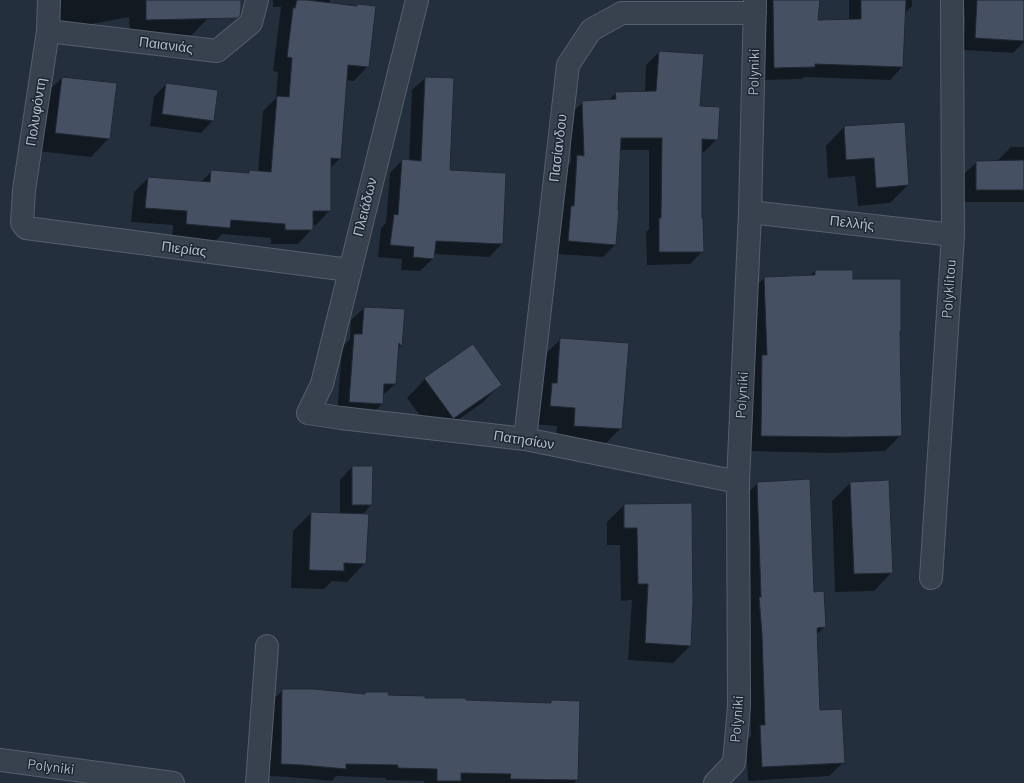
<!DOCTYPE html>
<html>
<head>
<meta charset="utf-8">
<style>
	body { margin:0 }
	canvas { display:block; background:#242f3e }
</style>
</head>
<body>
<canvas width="1024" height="783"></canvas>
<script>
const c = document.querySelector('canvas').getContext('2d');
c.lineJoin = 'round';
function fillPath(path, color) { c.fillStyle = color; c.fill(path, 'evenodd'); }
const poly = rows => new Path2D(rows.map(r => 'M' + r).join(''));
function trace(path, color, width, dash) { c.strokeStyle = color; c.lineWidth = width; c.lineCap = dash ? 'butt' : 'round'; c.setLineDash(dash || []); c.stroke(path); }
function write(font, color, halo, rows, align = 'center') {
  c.font = font + ' Barlow,sans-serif'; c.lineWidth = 3; c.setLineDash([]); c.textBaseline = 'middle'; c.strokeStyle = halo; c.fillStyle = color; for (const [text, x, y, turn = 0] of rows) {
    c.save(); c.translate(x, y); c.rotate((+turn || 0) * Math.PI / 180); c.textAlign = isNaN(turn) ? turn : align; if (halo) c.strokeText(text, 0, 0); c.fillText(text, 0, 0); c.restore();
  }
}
fillPath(poly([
	[54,0,208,0,208,18,192,35,130,37,129,17,59,30],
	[273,0,330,0,330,3,375,7,368,66,354,81,346,80,340,158,330,169,330,210,316,225,312,225,312,229,298,244,271,244,271,238,222,234,215,242,172,238,173,225,131,222,134,192,148,178,201,182,212,171,246,174,249,171,258,172,263,111,276,98,278,72,273,71,281,7,273,7],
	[757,0,819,0,817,21,849,21,849,0,912,0,912,6,904,14,902,67,890,80,804,77,802,79,762,80],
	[964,0,1024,0,1024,42,1013,53,963,50,965,23],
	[659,52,699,107,717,139,704,152,701,152,701,219,703,251,690,264,647,265,646,232,649,229,649,150,620,150,615,245,603,257,556,254,559,220,562,217,564,169,571,162,570,114,583,102,608,101,616,93,645,92,646,65],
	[62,78,109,138,91,157,37,151,43,96],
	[425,78,449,171,502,244,489,257,434,254,433,259,420,271,401,270,402,259,378,257,381,228,386,223,390,173,402,160,409,161,412,90],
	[166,84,213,120,201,133,150,126,154,97],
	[844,127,908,185,890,203,858,206,855,176,828,178,826,146],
	[1011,147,1024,147,1024,202,964,202,964,174,977,162,998,162,998,160],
	[815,271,852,280,899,332,901,435,885,451,831,453,746,451,748,294,764,278,810,276],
	[364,308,403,310,401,346,397,350,395,384,382,396,382,404,369,417,337,414,342,347,350,339,351,320],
	[561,339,621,428,602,447,555,444,557,426,532,424,542,357],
	[425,379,500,385,482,403,435,436,407,398],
	[352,467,371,505,362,515,365,563,347,582,332,581,324,589,291,588,293,531,311,513,340,514,340,480],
	[758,483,813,593,825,626,817,635,819,711,844,762,829,776,748,781,746,741,751,736,743,497],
	[850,483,892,572,874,591,835,592,832,501],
	[691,504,690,646,673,663,628,660,632,600,621,601,620,545,607,545,607,522,624,505],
	[283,690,363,695,365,693,424,699,465,701,549,704,552,701,577,780,574,783,424,783,424,781,386,780,386,778,336,776,332,781,289,777,269,776,270,702]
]), '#0007');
const building = poly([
	[146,0,241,0,241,10,240,16,238,18,146,20,146,0],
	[297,0,307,0,357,6,357,4,376,6,369,67,348,65,341,159,331,158,331,211,313,211,313,230,285,230,285,224,231,220,230,228,186,224,187,211,145,208,148,177,210,182,211,170,249,173,249,170,271,172,277,96,289,97,292,58,287,57,293,8,295,8,297,0],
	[773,0,820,0,818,20,861,19,861,0,906,0,903,67,815,64,815,67,774,68,773,0],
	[977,0,1024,0,1024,41,975,38,977,0],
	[659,51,704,54,700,106,720,107,718,140,702,139,702,218,703,218,704,252,659,252,659,218,661,218,662,138,621,138,618,210,619,210,616,245,568,241,571,206,574,206,577,155,584,156,582,101,616,99,615,92,656,91,659,51],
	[62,77,117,83,110,139,55,133,62,77],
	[425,77,454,78,450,170,506,173,503,244,436,241,434,259,413,257,414,247,390,245,394,214,398,215,402,159,421,161,425,77],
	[166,83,218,90,214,121,162,114,166,83],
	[905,122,909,185,876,188,874,158,846,160,844,126,905,122],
	[1024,160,1024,190,976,190,976,161,1024,160],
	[815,270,853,270,853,279,901,279,901,331,900,331,902,436,847,437,761,436,762,355,767,355,764,277,815,275,815,270],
	[364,307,405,309,402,347,399,343,396,384,384,384,383,404,349,402,354,334,362,334,364,307],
	[560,338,629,343,622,429,574,426,575,408,550,406,552,383,557,383,560,338],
	[473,344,502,385,454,418,453,418,424,378,473,344],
	[352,466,373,466,372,505,352,505,352,466],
	[810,479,814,592,824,591,826,627,817,628,820,710,842,709,845,763,762,767,760,725,765,725,762,634,759,597,761,597,757,482,810,479],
	[889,480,893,573,854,574,850,482,889,480],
	[692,503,693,602,691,646,645,643,648,584,638,584,637,528,624,528,624,504,692,503],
	[311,512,369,514,366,564,344,563,344,571,309,570,311,512],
	[282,689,314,689,365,694,365,692,389,692,388,695,425,696,425,698,466,698,466,700,551,703,551,700,580,701,578,780,510,779,511,774,461,773,461,781,437,781,437,769,398,768,398,765,346,764,346,769,302,765,281,764,282,689]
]);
fillPath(building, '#455162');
trace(building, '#1f2835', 1);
const street = poly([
	[49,0,48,31,24,190,22,223,26,228,349,270],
	[417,0,322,384,308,413,341,418,525,439,738,482],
	[48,31,217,51,251,23,257,0],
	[750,212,953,235],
	[525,439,568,65,591,30,622,13,755,13],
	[931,578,953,235,952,0],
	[0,760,173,783],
	[257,783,267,646],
	[715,783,734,763,739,706,738,482,750,212,755,0]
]);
trace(street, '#565f6c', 24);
trace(street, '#38414e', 22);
write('14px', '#b4bcc9', '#1d2633', [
	["Παιανιάς",166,45,7],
	["Polyniki",754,72,-89],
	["Πολυφόντη",36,112,-81],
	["Πασίανδου",558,148,-83],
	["Πλειάδων",365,207,-76],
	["Πελλής",852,223,6],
	["Πιερίας",184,249,7],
	["Polyklitou",949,289,-86],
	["Polyniki",742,395,-87],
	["Πατησίων",524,440,9],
	["Polyniki",737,719,-86],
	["Polyniki",51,767,7]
]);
</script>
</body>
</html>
